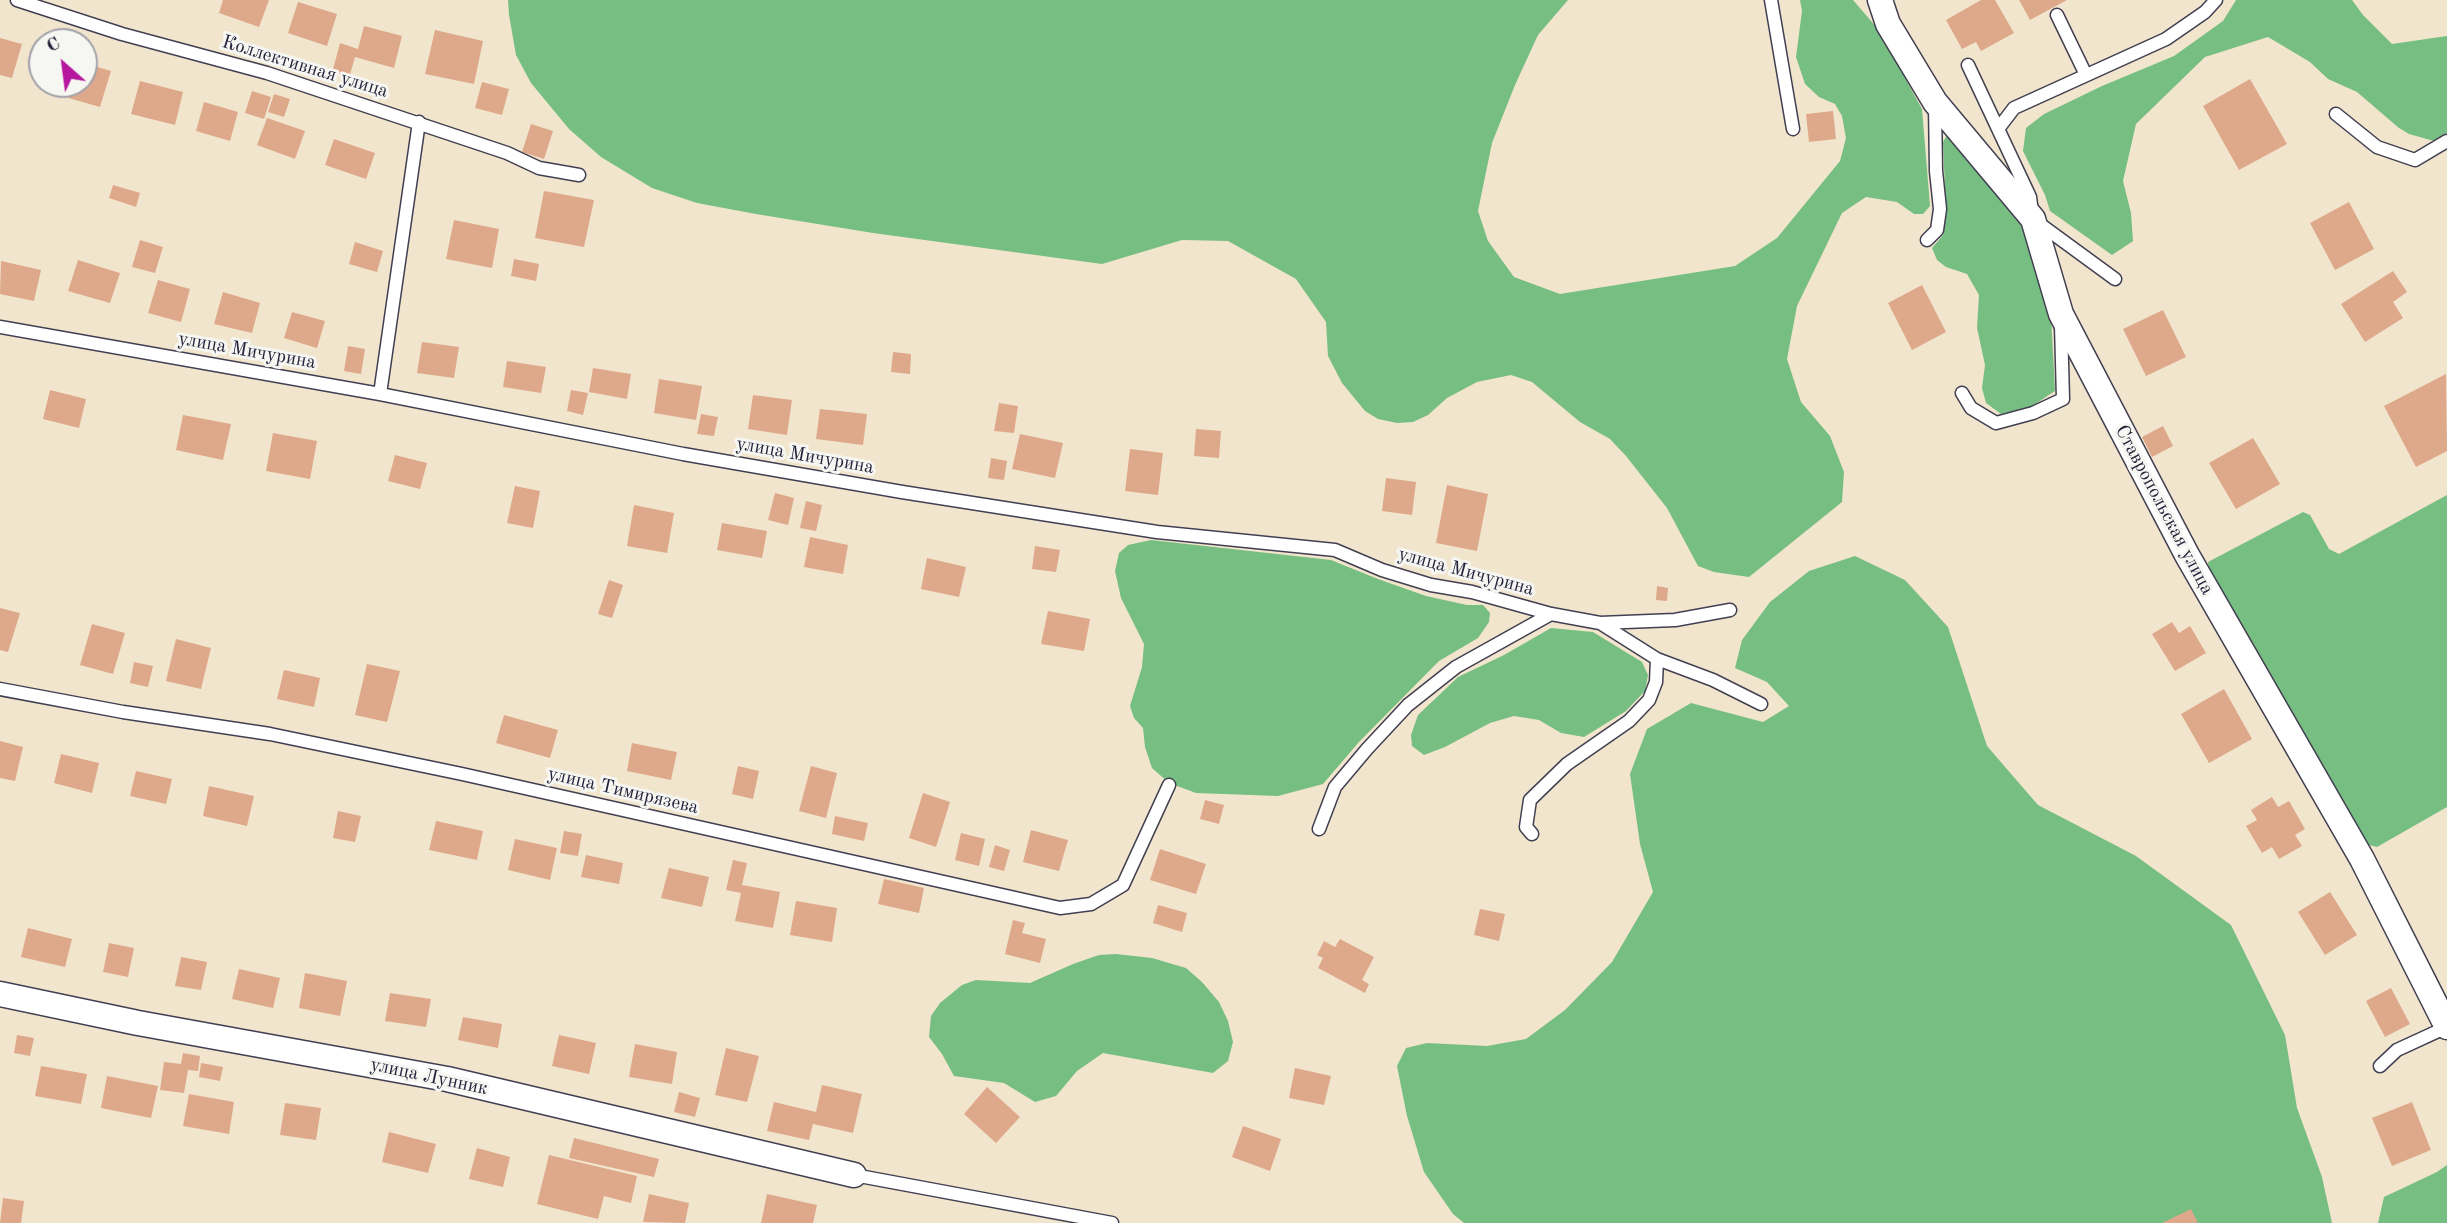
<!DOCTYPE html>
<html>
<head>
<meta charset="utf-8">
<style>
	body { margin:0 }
	#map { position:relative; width:2447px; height:1223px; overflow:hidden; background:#f2e5cd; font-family:"Old Standard TT",serif }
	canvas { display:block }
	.north { position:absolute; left:28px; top:28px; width:70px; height:70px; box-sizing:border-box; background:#f6f6f2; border:2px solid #a1a1a9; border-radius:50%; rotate:332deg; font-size:19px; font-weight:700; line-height:28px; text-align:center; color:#22223b }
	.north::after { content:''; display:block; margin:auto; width:24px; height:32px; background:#b5179e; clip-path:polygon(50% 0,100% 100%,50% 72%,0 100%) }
</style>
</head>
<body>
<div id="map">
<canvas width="2447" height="1223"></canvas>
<div class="north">С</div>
</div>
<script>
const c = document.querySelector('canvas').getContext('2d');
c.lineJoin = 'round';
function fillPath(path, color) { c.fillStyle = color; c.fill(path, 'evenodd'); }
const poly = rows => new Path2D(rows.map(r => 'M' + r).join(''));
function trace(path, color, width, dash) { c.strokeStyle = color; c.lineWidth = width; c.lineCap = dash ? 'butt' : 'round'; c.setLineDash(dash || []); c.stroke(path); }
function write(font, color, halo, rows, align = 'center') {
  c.font = font + ' "Old Standard TT",serif'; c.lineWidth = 6; c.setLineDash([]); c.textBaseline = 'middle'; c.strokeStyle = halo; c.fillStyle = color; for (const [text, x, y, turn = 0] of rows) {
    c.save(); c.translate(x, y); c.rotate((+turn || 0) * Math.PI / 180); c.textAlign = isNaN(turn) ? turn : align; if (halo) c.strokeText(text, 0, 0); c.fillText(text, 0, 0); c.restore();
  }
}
fillPath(poly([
	[508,0,1568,0,1538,35,1515,85,1492,143,1478,211,1488,241,1514,277,1560,294,1735,266,1777,238,1840,161,1846,138,1842,116,1835,104,1819,97,1805,84,1796,57,1802,11,1800,0,1853,0,1878,29,1922,109,1930,206,1923,214,1914,214,1897,202,1866,197,1842,213,1797,306,1787,359,1801,402,1830,436,1844,472,1842,502,1749,577,1714,572,1698,566,1667,508,1626,456,1610,439,1580,422,1532,382,1511,375,1477,382,1447,398,1428,415,1413,422,1397,423,1378,419,1365,411,1342,383,1328,356,1326,322,1296,279,1228,241,1182,240,1102,264,873,233,756,214,697,203,652,188,601,157,569,129,531,83,516,55,509,15],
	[2236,0,2352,0,2363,15,2392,44,2447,36,2447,133,2434,141,2409,134,2399,128,2357,92,2328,79,2310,62,2268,37,2205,57,2136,124,2123,181,2131,213,2133,241,2112,255,2050,211,2045,195,2023,151,2026,128,2044,114,2102,86,2174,56,2223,21],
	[1947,135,2022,220,2051,315,2055,391,2032,406,2001,414,1986,403,1982,388,1985,365,1977,328,1979,295,1967,274,1946,267,1937,260,1932,248,1943,235,1946,213,1943,142],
	[2447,495,2447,807,2377,847,2369,845,2209,571,2208,562,2303,512,2310,515,2329,549,2339,554],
	[1151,540,1331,560,1378,579,1426,596,1467,605,1483,605,1490,613,1489,622,1478,638,1439,661,1359,742,1323,784,1278,796,1196,793,1169,783,1152,768,1145,747,1143,728,1134,718,1130,706,1142,667,1144,644,1121,598,1115,571,1119,553,1128,545],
	[1855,556,1905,580,1948,627,1987,746,2038,805,2136,856,2231,925,2285,1035,2297,1108,2322,1177,2332,1223,1464,1223,1453,1214,1424,1172,1407,1116,1397,1066,1406,1048,1427,1043,1487,1046,1526,1039,1565,1010,1612,962,1653,892,1640,844,1630,774,1647,729,1691,703,1763,722,1789,706,1767,682,1735,668,1742,640,1770,602,1809,571],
	[1551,628,1593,632,1642,662,1648,675,1645,691,1626,711,1584,737,1561,733,1539,720,1514,716,1490,723,1445,747,1424,755,1412,746,1411,735,1418,715,1458,677,1504,655],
	[1116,954,1152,958,1186,968,1202,982,1219,1002,1228,1021,1233,1042,1228,1061,1213,1073,1103,1053,1077,1071,1056,1096,1035,1102,1004,1083,954,1076,942,1054,929,1037,931,1016,940,1003,962,985,976,980,1030,983,1073,964,1099,955],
	[2447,1165,2447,1223,2378,1223,2384,1197,2437,1172]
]), '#77be82');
fillPath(poly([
	[223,0,269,0,259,27,219,13],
	[1981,0,1995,0,2014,33,1981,51,1976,42,1962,49,1946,20],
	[2019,0,2067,0,2030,20],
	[298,2,337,14,327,46,288,33],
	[364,26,402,36,394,68,355,57,349,78,332,73,340,43,358,49],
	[54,29,77,36,75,42,49,42],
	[435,30,483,41,474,84,425,74],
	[0,38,22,44,12,78,0,75],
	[84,63,111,71,100,107,65,97,69,84,84,84],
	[2250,79,2287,144,2239,170,2203,106],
	[140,81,183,92,175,125,131,114],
	[482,82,509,89,502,115,475,108],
	[252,91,271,97,264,119,245,113],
	[274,94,290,99,284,117,268,112],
	[204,102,238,112,230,141,196,131],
	[1833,111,1836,139,1809,142,1806,114],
	[267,118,305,131,295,159,257,145],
	[531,124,553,131,544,159,522,152],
	[334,139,375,153,366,179,325,165],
	[113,185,140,193,136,207,109,198],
	[544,191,594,200,584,247,535,238],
	[2349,202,2374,249,2335,270,2310,223],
	[454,220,499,229,492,268,446,259],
	[140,240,163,247,155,273,132,267],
	[355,242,383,251,377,272,349,264],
	[514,259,539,264,536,281,511,276],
	[78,260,120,273,110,303,68,291],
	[1,261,41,270,34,301,0,294],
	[2393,271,2407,292,2393,302,2403,318,2365,342,2341,304],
	[158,280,190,289,181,322,148,313],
	[1922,285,1946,332,1912,350,1888,303],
	[223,292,260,303,252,333,214,324],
	[2163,310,2186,357,2146,376,2123,329],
	[292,312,325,321,317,348,284,338],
	[422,342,459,347,454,378,417,373],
	[348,346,365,349,361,374,344,371],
	[893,352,911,354,910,374,891,372],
	[507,361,546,367,541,393,503,387],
	[593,368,631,374,627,399,589,392],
	[2446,374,2447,451,2416,467,2384,406],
	[659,379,702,386,696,420,654,413],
	[50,390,86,399,79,428,43,419],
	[571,390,588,393,583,415,567,411],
	[753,395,792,400,787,435,748,429],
	[999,403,1018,406,1014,433,994,431],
	[820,409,867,414,863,445,816,439],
	[701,414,718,417,714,436,697,434],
	[183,415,231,424,223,460,176,450],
	[2163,426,2173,446,2152,457,2142,437],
	[1196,429,1221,431,1219,458,1194,456],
	[273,433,317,441,310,479,266,471],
	[1020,434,1063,443,1055,478,1012,469],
	[2253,438,2280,484,2236,509,2209,463],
	[1130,449,1163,453,1158,495,1125,491],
	[395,455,427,463,420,489,388,481],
	[991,458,1007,461,1004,480,988,478],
	[1386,478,1416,482,1412,515,1382,511],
	[1447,485,1488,494,1477,551,1436,543],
	[515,486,540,491,533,528,507,523],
	[775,493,794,498,788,525,768,520],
	[806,501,822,505,816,531,800,528],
	[634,505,674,513,667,553,627,546],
	[722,523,767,531,762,558,717,550],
	[810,537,848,545,843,574,804,567],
	[1035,546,1060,550,1056,572,1032,569],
	[927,558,966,567,959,597,921,589],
	[609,580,623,585,612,618,598,614],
	[1657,586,1668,588,1667,601,1656,600],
	[0,608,20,613,8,652,0,650],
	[1048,611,1090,619,1084,651,1041,644],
	[2172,622,2179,633,2190,626,2206,653,2175,671,2152,634],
	[92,624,125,633,113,674,80,665],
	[176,639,211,648,201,689,166,681],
	[134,662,153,666,148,687,130,683],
	[367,664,400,671,387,722,355,715],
	[284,670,320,678,314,707,277,699],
	[2224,689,2252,739,2209,763,2181,714],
	[504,715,558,730,550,758,496,743],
	[0,741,23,747,15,781,0,778],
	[632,743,677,752,671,780,627,771],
	[61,754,99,763,92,793,54,783],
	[738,766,759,771,753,799,732,794],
	[811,766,837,773,826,818,799,811],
	[136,771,172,779,166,804,130,796],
	[209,786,254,796,247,826,203,816],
	[923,793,950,802,936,847,909,838],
	[2272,797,2278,807,2289,801,2305,829,2295,835,2302,846,2279,859,2272,847,2262,853,2246,826,2257,820,2251,810],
	[1205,800,1224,805,1219,824,1200,819],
	[338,811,361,816,355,842,333,838],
	[835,816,868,823,864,841,832,834],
	[436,821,483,831,477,860,429,850],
	[1031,830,1068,840,1059,871,1023,862],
	[564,831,582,834,578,856,560,853],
	[961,833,985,839,979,866,955,860],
	[515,839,557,848,550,880,508,870],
	[995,845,1010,850,1004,871,989,867],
	[1160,849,1206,864,1196,894,1150,880],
	[586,855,623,863,619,884,581,877],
	[733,860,747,863,742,885,780,892,773,928,735,921,741,893,726,890],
	[669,868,709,877,702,907,661,898],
	[884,879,924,888,919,913,878,904],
	[2330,892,2357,935,2325,955,2298,912],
	[796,901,837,908,832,942,790,935],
	[1158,905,1187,913,1182,932,1153,923],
	[1480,909,1505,914,1499,941,1474,935],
	[1013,920,1025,923,1022,933,1046,939,1040,963,1005,954],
	[28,928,72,939,65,967,21,957],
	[1340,939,1374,957,1362,980,1369,984,1365,993,1318,968,1323,958,1317,955,1324,941,1335,947],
	[109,943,134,948,128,977,103,972],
	[181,957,207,962,201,990,175,986],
	[239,969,280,978,273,1008,232,999],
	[305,973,347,981,340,1016,299,1008],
	[2391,988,2410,1024,2385,1037,2366,1001],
	[390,993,431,999,426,1027,385,1021],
	[463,1017,502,1024,498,1048,458,1040],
	[17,1035,34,1038,30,1056,14,1053],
	[559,1035,596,1043,589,1074,552,1066],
	[635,1044,677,1052,672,1084,629,1077],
	[726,1048,759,1056,747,1102,715,1095],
	[183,1053,200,1056,198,1071,188,1070,184,1093,160,1090,164,1062,181,1064],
	[201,1063,223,1067,220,1081,199,1077],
	[41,1066,87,1074,81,1104,35,1096],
	[1295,1068,1331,1076,1324,1105,1289,1098],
	[107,1076,158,1086,151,1118,101,1108],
	[822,1085,862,1094,853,1133,813,1124,809,1140,767,1131,774,1102,816,1112],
	[987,1087,1020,1117,996,1143,964,1114],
	[679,1092,700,1098,695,1117,674,1112],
	[189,1094,234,1102,229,1134,183,1126],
	[2412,1102,2431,1150,2392,1166,2372,1118],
	[285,1103,321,1108,316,1140,280,1135],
	[1243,1126,1281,1139,1270,1171,1232,1157],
	[389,1132,436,1144,428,1173,382,1162],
	[574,1138,659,1159,654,1177,569,1158],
	[477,1148,510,1157,503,1187,469,1179],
	[549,1155,637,1176,631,1203,604,1196,598,1219,537,1204],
	[649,1194,689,1203,685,1223,643,1222],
	[767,1194,817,1205,813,1223,761,1223],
	[3,1198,24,1201,21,1223,0,1223],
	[2191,1209,2198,1223,2162,1223]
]), '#dea98b');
const lane = poly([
	[17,0,122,34,267,73,507,153,539,168,579,175],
	[1771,0,1793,129],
	[2057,15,2086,75],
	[1968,65,2030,197,2033,219,2115,279],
	[2336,114,2377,147,2415,160,2447,141],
	[1998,129,2014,108,2166,39,2205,12,2216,0],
	[1927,240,1937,230,1940,209,1936,171,1935,106],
	[0,327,380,394,683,454,902,492,1157,532,1335,550,1382,570,1431,585,1472,592,1551,614,1600,623,1675,620,1730,610],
	[1962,393,1971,408,1996,423,2033,413,2063,399,2061,325],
	[380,394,419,122],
	[1600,623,1657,659,1713,680,1761,704],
	[0,689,123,712,270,734,462,774,1060,908,1091,904,1123,885,1169,785],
	[1319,829,1335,787,1367,749,1408,705,1456,667,1551,614],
	[1532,834,1526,827,1530,800,1567,764,1629,721,1649,700,1656,682,1657,659],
	[2380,1066,2397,1050,2447,1027],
	[854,1175,1112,1223]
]);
const street = poly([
	[1880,0,1888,24,1935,102,2033,219,2061,314,2187,555,2362,859,2447,1027],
	[0,994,138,1023,447,1079,854,1175]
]);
trace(lane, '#413f51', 15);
trace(street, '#413f51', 27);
trace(lane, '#fff', 12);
trace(street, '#fff', 24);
write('19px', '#22223b', '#f6f6f2', [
	["Коллективная улица",305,67,17],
	["улица Мичурина",247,351,10],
	["улица Мичурина",805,456,10],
	["Ставропольская улица",2164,510,62],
	["улица Мичурина",1466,572,15],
	["улица Тимирязева",623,791,13],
	["улица Лунник",429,1077,12]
]);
</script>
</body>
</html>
